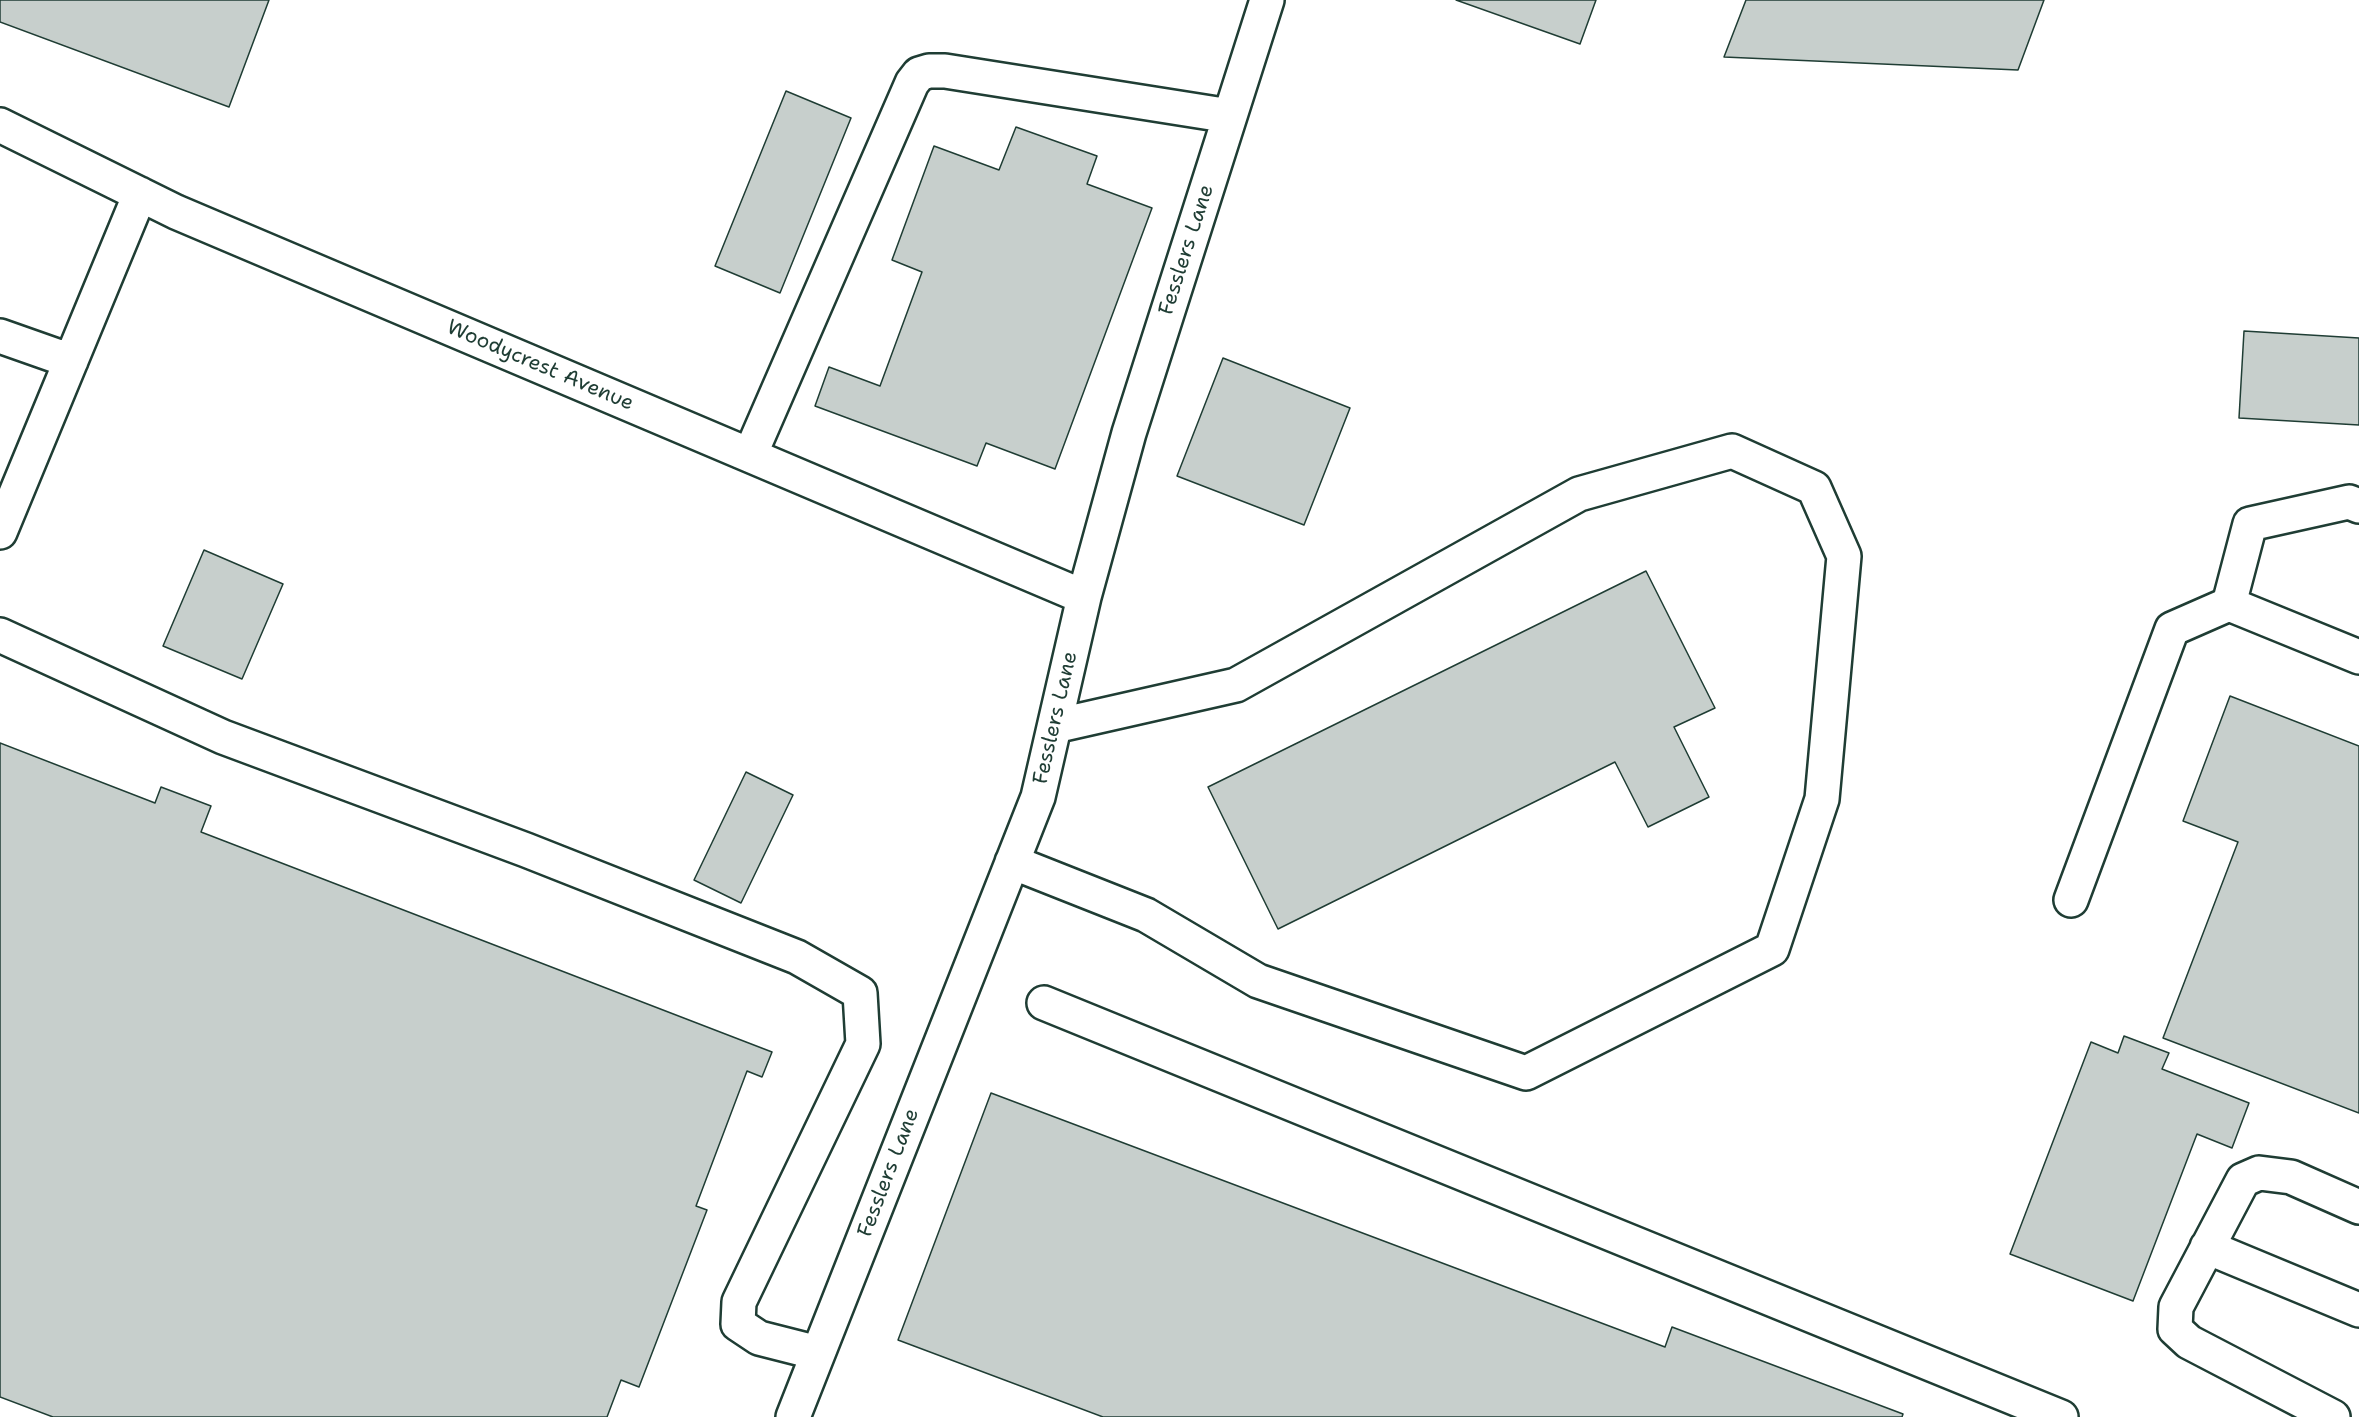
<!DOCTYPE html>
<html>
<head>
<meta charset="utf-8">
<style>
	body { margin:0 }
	canvas { display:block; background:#fff }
</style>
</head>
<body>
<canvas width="2359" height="1417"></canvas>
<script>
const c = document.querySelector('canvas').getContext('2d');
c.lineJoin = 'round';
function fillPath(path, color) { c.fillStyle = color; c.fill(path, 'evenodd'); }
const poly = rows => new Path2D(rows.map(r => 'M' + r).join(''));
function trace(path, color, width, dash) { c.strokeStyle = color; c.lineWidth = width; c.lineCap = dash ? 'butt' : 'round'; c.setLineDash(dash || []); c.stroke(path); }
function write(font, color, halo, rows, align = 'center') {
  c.font = font + ' "Shantell Sans",sans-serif'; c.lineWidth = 4.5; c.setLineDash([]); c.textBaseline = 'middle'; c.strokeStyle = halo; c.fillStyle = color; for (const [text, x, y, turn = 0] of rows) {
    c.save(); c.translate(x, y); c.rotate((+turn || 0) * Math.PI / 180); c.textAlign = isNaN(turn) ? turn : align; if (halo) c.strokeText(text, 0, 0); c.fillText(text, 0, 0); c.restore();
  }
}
const building = poly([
	[0,0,269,0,229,107,0,22,0,0],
	[1456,0,1596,0,1580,44,1456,0],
	[1746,0,2044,0,2018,70,1724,57,1746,0],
	[786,91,851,118,780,293,715,266,786,91],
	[1016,127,1097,156,1087,184,1152,208,1055,469,986,443,977,466,815,406,829,367,880,386,922,272,892,260,934,146,999,170,1016,127],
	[2244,331,2359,338,2359,425,2239,418,2244,331],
	[1223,358,1350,408,1304,525,1177,476,1223,358],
	[204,550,283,584,242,679,163,646,204,550],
	[1646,571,1715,708,1674,727,1709,797,1648,827,1615,762,1278,929,1208,787,1646,571],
	[2230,696,2359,746,2359,1113,2163,1038,2238,842,2183,821,2230,696],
	[0,743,155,803,161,787,211,806,201,832,772,1052,762,1077,747,1071,696,1206,707,1210,639,1387,621,1380,607,1417,53,1417,0,1397,0,743],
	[746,772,793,795,741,903,694,880,746,772],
	[2124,1036,2169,1053,2162,1069,2249,1103,2232,1148,2197,1134,2133,1301,2010,1254,2091,1042,2118,1053,2124,1036],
	[991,1093,1665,1347,1672,1327,1903,1414,1902,1417,1103,1417,898,1340,991,1093]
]);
fillPath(building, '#c7cfcc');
trace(building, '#1f3d34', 1.5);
const minor = poly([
	[0,125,176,212,1084,597],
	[0,336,71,361],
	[750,455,912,83,919,74,929,71,945,71,1230,116],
	[0,532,140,194],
	[2229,604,2250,524,2349,502,2359,506],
	[0,635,223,737,526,850,797,957,860,993,863,1044,739,1302,738,1324,759,1338,818,1353],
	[1012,862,1146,915,1258,981,1526,1073,1772,949,1822,799,1844,556,1814,488,1732,451,1579,494,1236,685,1055,726],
	[2071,900,2172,629,2229,604,2359,657],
	[1044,1003,2061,1417],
	[2207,1247,2359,1310],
	[793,1417,1038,797,1084,597,1129,433,1267,0],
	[2333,1417,2189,1342,2175,1329,2176,1307,2243,1180,2259,1173,2291,1177,2359,1207]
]);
trace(minor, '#1f3d34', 38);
trace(minor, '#fff', 33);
write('21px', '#1f3d34', '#fff', [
	["Fesslers Lane",1187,250,-72],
	["Woodycrest Avenue",540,366,23],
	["Fesslers Lane",1056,718,-77],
	["Fesslers Lane",889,1173,-69]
]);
</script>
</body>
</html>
